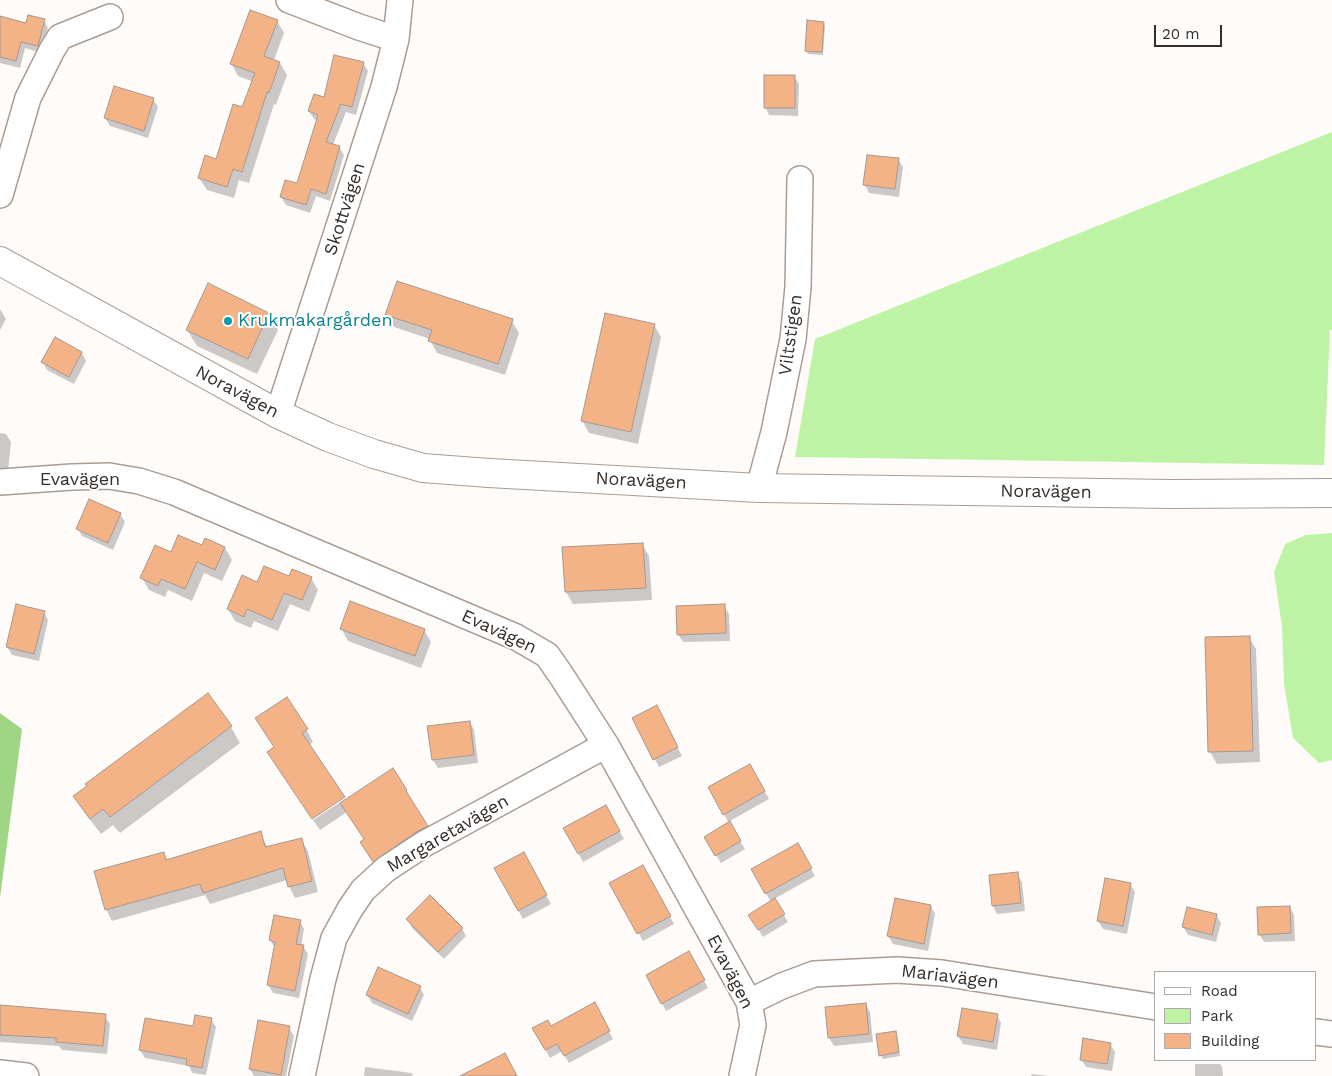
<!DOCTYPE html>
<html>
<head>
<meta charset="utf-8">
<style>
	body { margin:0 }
	#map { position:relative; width:1332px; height:1076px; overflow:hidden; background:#fefbf9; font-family:"Work Sans",sans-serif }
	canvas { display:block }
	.legend { position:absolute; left:1154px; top:971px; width:162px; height:90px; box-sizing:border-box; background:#fff; border:1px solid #aeabaa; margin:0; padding:6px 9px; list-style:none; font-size:15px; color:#342e2a }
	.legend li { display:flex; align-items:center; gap:10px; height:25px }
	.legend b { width:25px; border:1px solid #aeabaa }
	.scale { position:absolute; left:1154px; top:25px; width:68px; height:22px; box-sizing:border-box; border:2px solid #342e2a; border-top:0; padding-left:6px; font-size:15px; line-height:18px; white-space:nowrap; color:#342e2a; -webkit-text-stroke:4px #fff; paint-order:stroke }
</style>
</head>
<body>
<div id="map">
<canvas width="1332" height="1076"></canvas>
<ul class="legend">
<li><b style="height:6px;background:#fff"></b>Road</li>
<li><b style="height:14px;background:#bef3a5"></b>Park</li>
<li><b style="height:14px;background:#f4b387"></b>Building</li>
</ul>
<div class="scale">20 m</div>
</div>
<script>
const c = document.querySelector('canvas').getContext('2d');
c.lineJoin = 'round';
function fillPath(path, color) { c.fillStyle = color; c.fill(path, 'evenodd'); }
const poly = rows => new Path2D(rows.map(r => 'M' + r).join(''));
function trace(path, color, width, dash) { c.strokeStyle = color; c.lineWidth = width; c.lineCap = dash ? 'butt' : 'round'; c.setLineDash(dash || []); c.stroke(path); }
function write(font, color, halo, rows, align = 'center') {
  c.font = font + ' "Work Sans",sans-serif'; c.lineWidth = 4; c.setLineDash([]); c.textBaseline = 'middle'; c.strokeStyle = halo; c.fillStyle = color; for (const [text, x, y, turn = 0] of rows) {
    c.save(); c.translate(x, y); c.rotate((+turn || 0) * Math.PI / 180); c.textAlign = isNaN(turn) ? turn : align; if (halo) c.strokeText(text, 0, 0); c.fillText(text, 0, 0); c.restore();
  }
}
fillPath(poly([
	[1332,132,1332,330,1330,330,1324,465,795,457,815,339],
	[1332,533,1332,760,1319,763,1293,738,1284,684,1282,627,1274,572,1285,544,1306,535]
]), '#bef3a5');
fillPath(poly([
	[0,713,22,729,0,898]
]), '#a0d586');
fillPath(poly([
	[0,17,26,25,44,20,48,28,42,53,25,48,20,68,0,63],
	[277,21,284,33,274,60,280,63,287,75,276,105,274,104,249,183,239,180,234,198,207,190,199,178,217,160,243,108,254,82,238,76,231,63],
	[823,23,825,26,823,55,808,54,806,51],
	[363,63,368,71,356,115,346,112,333,145,339,147,344,155,330,201,316,196,310,213,286,205,281,197,298,185,317,120,314,119,309,111],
	[794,76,799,84,798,116,769,115,765,107],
	[153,99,158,107,148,138,110,126,105,118],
	[898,159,903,167,899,197,869,193,865,185],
	[0,309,6,319,0,330],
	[269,314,278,330,257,374,197,346,187,330],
	[387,315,512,321,519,333,505,375,437,353,430,340,430,339,394,327],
	[654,325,661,337,638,444,589,433,582,420],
	[55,339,82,353,86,361,74,384,47,370,43,362],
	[0,433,6,434,11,442,8,471,0,470],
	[120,514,125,522,113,550,82,536,78,529],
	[642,544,649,556,652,600,573,604,566,592,563,548],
	[203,547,225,548,232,560,222,581,204,573,192,601,168,590,165,597,149,590,142,578,171,553],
	[289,578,311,578,318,590,309,612,290,604,278,631,254,621,251,628,235,621,228,609,258,584],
	[724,606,729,614,730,641,683,642,678,634],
	[44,612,48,620,39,661,12,655,7,647],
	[341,628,424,630,431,642,421,668,348,641],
	[1249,637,1256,649,1260,762,1217,764,1210,752],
	[207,695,231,727,240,743,120,833,113,825,101,834,84,812,75,796],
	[661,714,682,756,659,767,634,718],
	[470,722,474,730,478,763,438,768,433,760],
	[306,729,313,742,309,745,275,748],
	[750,765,769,799,728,822,745,849,721,863,705,837,729,823,709,788],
	[406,791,411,798,410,799,431,834,378,869,362,842,365,840,347,812,320,830,313,820,345,799,346,800],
	[605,806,624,839,583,862,565,828],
	[260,833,268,848,301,840,308,851,318,892,295,898,289,886,287,880,210,904,205,895,112,921,106,909,163,853,168,861],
	[797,844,815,876,774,899,788,922,763,937,750,915,771,902,753,870],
	[523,854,551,904,523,919,496,869],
	[642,866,674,924,643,941,611,883],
	[1017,874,1022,882,1025,911,997,914,993,906],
	[1130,884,1135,892,1127,934,1103,929,1098,921],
	[931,906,935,914,928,951,893,944,888,936],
	[1290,907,1294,915,1295,941,1264,942,1259,934],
	[1216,915,1221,923,1216,942,1188,935,1183,927],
	[408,920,462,928,466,936,444,959,412,928],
	[300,921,304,929,301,946,303,946,308,954,299,998,273,993,268,985,275,948,270,940],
	[689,953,708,988,666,1011,647,976],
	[420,987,424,995,412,1021,372,1003,367,995],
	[594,1004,613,1039,569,1063,562,1051,550,1058,534,1029,551,1027],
	[865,1004,870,1012,873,1042,834,1046,829,1038,826,1009],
	[0,1006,105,1016,110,1024,107,1054,62,1050,59,1046,0,1042],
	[997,1015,1001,1023,997,1050,963,1044,958,1036],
	[211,1019,216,1027,206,1075,192,1073,189,1066,145,1058,140,1050,194,1028],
	[289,1028,294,1036,286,1076,254,1076,250,1069],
	[895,1033,897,1036,900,1056,883,1059,881,1055],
	[1110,1044,1115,1052,1112,1071,1086,1067,1081,1059],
	[1195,1064,1220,1064,1222,1067,1223,1076,1195,1076],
	[365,1067,412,1073,413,1076,364,1076],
	[1032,1074,1049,1076,1031,1076]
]), '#0003');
const building = poly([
	[250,10,278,20,264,56,280,62,269,93,267,92,242,172,233,169,227,187,198,178,205,155,216,159,233,104,242,107,255,73,230,64,250,10],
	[28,15,45,19,38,46,21,42,16,61,0,57,0,16,26,23,28,15],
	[807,20,824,22,822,52,805,51,807,20],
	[334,55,364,62,352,107,341,104,326,142,340,146,326,194,311,189,306,205,280,197,285,180,297,183,318,115,308,111,314,94,324,97,334,55],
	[764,75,795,75,795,108,764,108,764,75],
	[114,86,154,98,144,131,104,118,114,86],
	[867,155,899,158,895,189,863,185,867,155],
	[397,281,513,319,498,364,428,341,432,330,385,315,397,281],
	[208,283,269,313,248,359,186,330,208,283],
	[605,313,655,324,631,432,581,421,605,313],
	[55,337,82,352,69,377,41,362,55,337],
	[89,499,121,513,108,543,76,529,89,499],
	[178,535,202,545,205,538,225,547,215,570,197,562,185,589,161,579,158,586,140,578,155,545,171,552,178,535],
	[643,543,646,588,565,592,562,547,643,543],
	[264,566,289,576,292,569,312,577,302,600,284,593,272,620,247,609,244,617,227,609,242,575,257,582,264,566],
	[350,601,425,629,415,656,340,629,350,601],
	[16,604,45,611,34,654,6,647,16,604],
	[725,604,726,633,677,635,676,606,725,604],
	[1250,636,1253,751,1208,752,1205,637,1250,636],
	[208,693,232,726,110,817,103,809,90,819,73,796,87,786,85,784,208,693],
	[287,697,308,729,302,733,345,797,312,819,267,752,274,747,255,718,287,697],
	[657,705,678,747,653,760,632,718,657,705],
	[470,721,474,755,432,760,427,726,470,721],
	[750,764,765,791,723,815,708,787,750,764],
	[393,768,407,790,406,791,428,826,416,832,373,862,360,842,364,839,340,803,393,768],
	[606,805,620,831,578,854,563,828,606,805],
	[730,821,741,841,715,856,704,837,730,821],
	[261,831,265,847,302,838,312,881,288,887,283,868,203,893,200,884,105,910,94,871,164,852,166,860,261,831],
	[798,843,812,868,765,894,751,869,798,843],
	[524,852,547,895,518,911,494,868,524,852],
	[643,865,671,916,637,934,609,883,643,865],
	[1018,872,1021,903,992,906,989,875,1018,872],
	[1105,878,1131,883,1123,926,1097,921,1105,878],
	[430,895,463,928,438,952,406,919,430,895],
	[775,898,785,914,758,930,748,915,775,898],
	[895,898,931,905,924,944,887,936,895,898],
	[1290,906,1291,933,1258,935,1257,907,1290,906],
	[1187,907,1217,914,1212,935,1182,927,1187,907],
	[274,915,301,920,296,944,304,945,295,991,267,985,275,942,269,940,274,915],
	[689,951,705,980,661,1004,646,975,689,951],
	[378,967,421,986,408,1014,366,995,378,967],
	[595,1002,610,1031,564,1056,557,1044,545,1050,532,1028,548,1020,551,1026,595,1002],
	[866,1003,869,1034,828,1038,825,1007,866,1003],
	[0,1005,106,1014,103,1046,56,1042,56,1038,0,1035,0,1005],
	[962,1008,998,1014,993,1042,957,1036,962,1008],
	[195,1015,212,1018,202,1068,186,1065,187,1059,139,1050,145,1018,193,1026,195,1015],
	[258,1020,290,1026,281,1075,249,1069,258,1020],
	[896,1031,899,1052,879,1056,876,1034,896,1031],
	[1083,1038,1111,1043,1107,1064,1080,1060,1083,1038],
	[505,1053,517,1076,460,1076,505,1053]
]);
fillPath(building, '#f4b387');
trace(building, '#a6978d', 1);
const street = poly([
	[289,0,359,27,396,39],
	[0,195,28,98,52,50,60,37,110,17],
	[278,414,384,87,396,39,400,0],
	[0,482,72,477,109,476,139,481,174,492,516,637,547,655,561,675,606,745,749,1002,753,1025,742,1076],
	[759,488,774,432,793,339,798,287,800,179],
	[749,1002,782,986,814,974,897,970,942,973,1156,1007],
	[1316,1032,1332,1034],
	[0,1073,26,1076],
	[302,1076,323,979,334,938,350,909,363,890,386,869,424,844,606,745]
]);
const secondary = poly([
	[0,261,278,414,328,437,374,454,423,468,489,473,759,488,1172,494,1332,493]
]);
trace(street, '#ab9c93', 28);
trace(secondary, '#ab9c93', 30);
trace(street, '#fff', 25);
trace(secondary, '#fff', 28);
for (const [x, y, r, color] of [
	[228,321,5,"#0f9aa8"]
]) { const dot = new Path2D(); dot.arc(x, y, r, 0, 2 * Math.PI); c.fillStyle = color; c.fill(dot); trace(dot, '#fff', 2); }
write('18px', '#342e2a', '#fff', [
	["Skottvägen",345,209,-72],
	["Viltstigen",791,335,-82],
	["Noravägen",237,392,28],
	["Evavägen",80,480],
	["Noravägen",641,481,3],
	["Noravägen",1046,492,1],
	["Evavägen",499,632,25],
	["Margaretavägen",448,834,-30],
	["Evavägen",730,972,63],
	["Mariavägen",950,977,7]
]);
write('18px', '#0d838f', '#fff', [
	["Krukmakargården",238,321]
], 'left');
</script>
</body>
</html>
